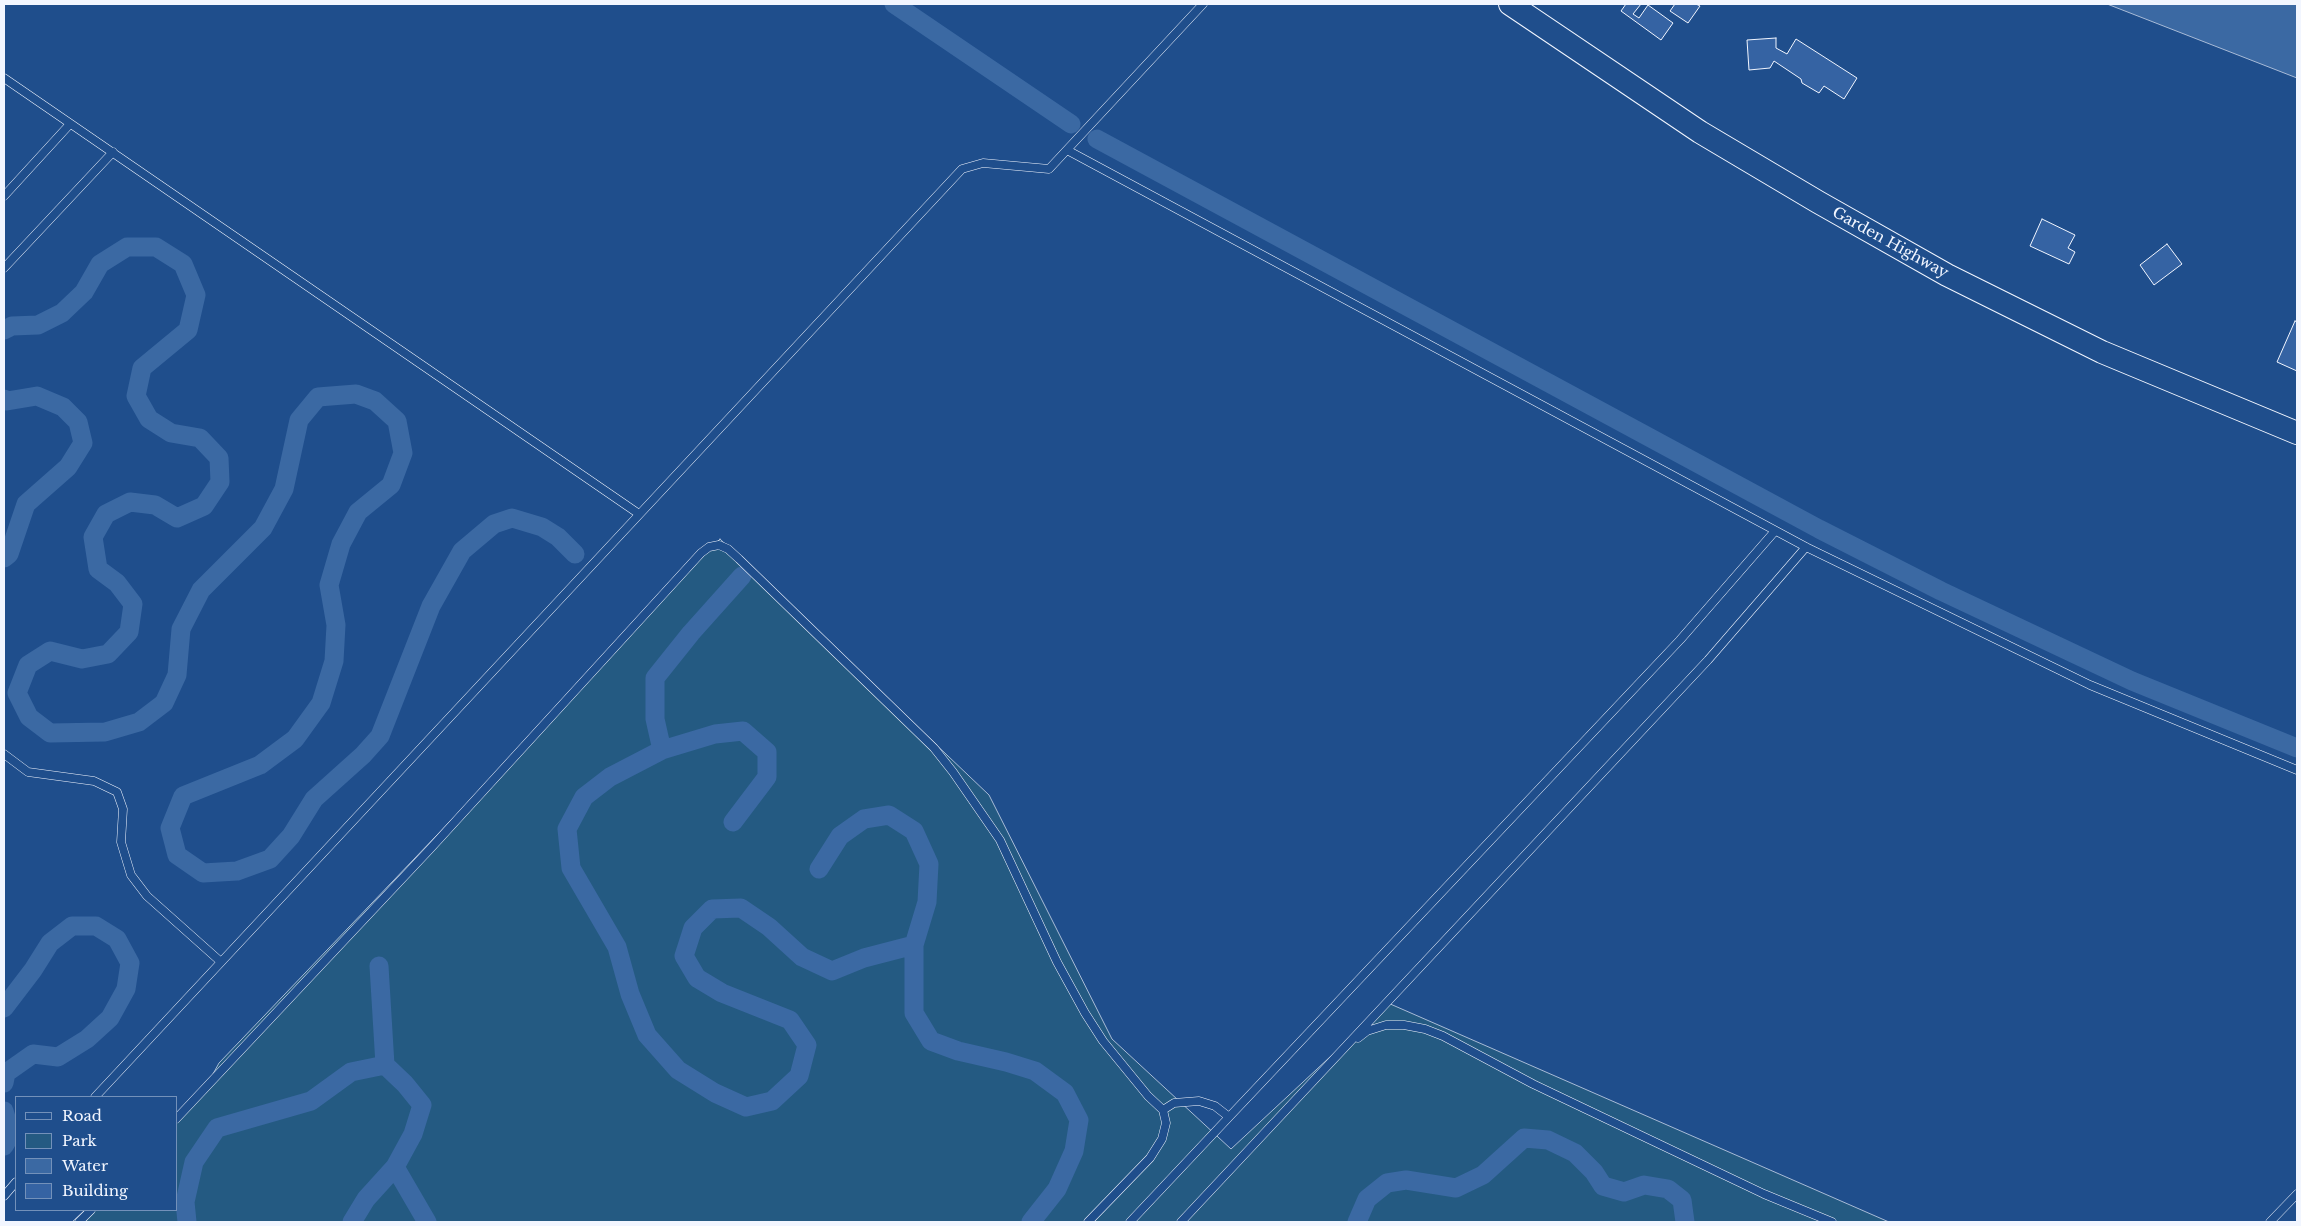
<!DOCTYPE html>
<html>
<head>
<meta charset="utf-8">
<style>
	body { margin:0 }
	#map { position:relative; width:2301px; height:1226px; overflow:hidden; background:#1f4e8c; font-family:"Libre Baskerville",serif }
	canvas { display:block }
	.frame { position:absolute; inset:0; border:5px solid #f2f6ff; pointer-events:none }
	.legend { position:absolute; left:15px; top:1096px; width:162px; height:115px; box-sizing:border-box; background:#1f4e8c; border:1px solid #7391ba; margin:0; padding:6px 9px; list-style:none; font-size:15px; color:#f2f6ff }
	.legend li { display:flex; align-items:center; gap:10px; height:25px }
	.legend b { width:25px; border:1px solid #7391ba }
</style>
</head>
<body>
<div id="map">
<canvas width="2301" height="1226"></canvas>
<div class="frame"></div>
<ul class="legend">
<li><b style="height:6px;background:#1f4e8c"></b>Road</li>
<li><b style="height:14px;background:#245a82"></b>Park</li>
<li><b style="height:14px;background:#3b69a3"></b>Water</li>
<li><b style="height:14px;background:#3563a3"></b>Building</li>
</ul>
</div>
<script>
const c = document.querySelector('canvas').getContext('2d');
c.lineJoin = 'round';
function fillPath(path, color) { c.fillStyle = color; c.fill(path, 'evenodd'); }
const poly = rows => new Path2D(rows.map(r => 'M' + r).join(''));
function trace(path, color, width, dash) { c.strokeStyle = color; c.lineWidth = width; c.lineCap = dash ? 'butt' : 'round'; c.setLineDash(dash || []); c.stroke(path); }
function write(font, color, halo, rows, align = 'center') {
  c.font = font + ' "Libre Baskerville",serif'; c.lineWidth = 4; c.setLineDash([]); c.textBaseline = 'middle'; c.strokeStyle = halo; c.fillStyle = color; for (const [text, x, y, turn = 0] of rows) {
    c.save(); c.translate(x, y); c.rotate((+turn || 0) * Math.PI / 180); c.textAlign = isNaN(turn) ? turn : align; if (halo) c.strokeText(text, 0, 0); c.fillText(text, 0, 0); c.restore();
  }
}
const green = poly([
	[720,539,989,795,1112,1039,1231,1149,1388,1003,1889,1222,72,1222,85,1210,176,1210,176,1119,202,1094,219,1063,720,539]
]);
fillPath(green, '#245a82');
trace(green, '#a8bbd7', 1);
const water = poly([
	[2107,4,2297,4,2297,78,2107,4]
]);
fillPath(water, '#3b69a3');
trace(water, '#a8bbd7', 1);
trace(poly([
	[894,4,1071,124],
	[1097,139,1819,529,1941,591,2132,681,2297,748],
	[4,330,12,326,38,325,62,313,84,292,100,264,127,247,156,247,183,264,196,295,188,330,142,368,136,396,149,419,171,433,200,438,219,458,220,482,204,506,177,518,155,505,130,502,106,514,93,537,98,569,117,583,133,604,129,632,108,654,82,659,50,651,28,665,17,693,29,717,50,733,105,732,139,722,164,703,177,675,181,629,201,590,263,528,284,489,299,420,318,397,356,394,375,401,397,421,403,453,391,485,358,512,341,544,329,585,336,625,334,661,321,703,295,739,260,765,183,796,170,828,177,855,203,873,237,871,270,859,291,836,314,799,363,755,380,736,431,606,462,551,494,524,512,518,542,527,558,537,575,554],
	[4,399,7,401,37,396,63,407,78,422,83,443,68,467,26,504,9,554,4,558],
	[742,576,691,633,655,678,655,719,662,750,610,777,584,797,567,829,571,868,617,947,630,994,647,1035,678,1070,715,1093,746,1107,772,1101,799,1076,807,1045,790,1020,722,993,697,978,684,956,693,928,712,909,741,908,769,927,802,957,832,971,864,958,914,945,914,1013,931,1041,958,1051,1006,1062,1035,1071,1065,1093,1079,1120,1074,1151,1057,1189,1031,1222],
	[662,750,715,734,743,731,767,752,767,777,733,822],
	[819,869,840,836,864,819,889,815,914,831,929,864,927,902,914,945],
	[379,966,385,1065],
	[4,1008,33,970,50,943,72,926,96,926,117,939,130,963,126,989,110,1018,87,1039,58,1057,33,1054,6,1073,4,1083],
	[4,1111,11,1134,4,1146],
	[395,1167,427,1222],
	[187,1222,185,1202,194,1162,217,1128,311,1101,351,1072,385,1065,405,1084,422,1105,413,1134,395,1167,366,1199,352,1222],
	[1357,1222,1367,1199,1387,1183,1406,1180,1456,1188,1483,1175,1524,1138,1548,1140,1575,1153,1594,1172,1603,1186,1624,1192,1644,1185,1668,1189,1682,1200,1685,1222]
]), '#3b69a3', 19);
const building = poly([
	[1626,4,1641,4,1633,14,1639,18,1648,5,1673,23,1661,40,1621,11,1626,4],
	[1675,4,1696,4,1700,6,1688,23,1670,11,1675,4],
	[1776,38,1776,48,1787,54,1796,39,1857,78,1844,99,1824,86,1819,93,1802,83,1801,79,1774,61,1770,68,1749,70,1747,40,1776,38],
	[2042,219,2075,235,2068,248,2075,252,2069,264,2030,246,2042,219],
	[2167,244,2182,264,2154,285,2140,265,2167,244],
	[2295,321,2297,322,2297,371,2277,362,2295,321]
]);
fillPath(building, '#3563a3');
trace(building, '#f2f6ff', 1);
const service = poly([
	[4,78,639,514],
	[1067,150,1806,547,2090,685,2297,770],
	[4,196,70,124],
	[4,268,113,152],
	[4,754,28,772,94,781,117,792,123,809,121,842,131,875,147,896,221,962],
	[1358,1038,1367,1031,1386,1025,1404,1025,1425,1029,1443,1036,1533,1084,1764,1194,1832,1222],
	[95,1097,962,169,983,163,1049,169,1203,4],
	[1163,1110,1174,1103,1199,1101,1215,1106,1229,1117,1680,640,1775,531],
	[176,1119,431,848,701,553,709,547,719,545,728,549,739,559,934,748,953,772,1000,840,1057,962,1085,1013,1103,1041,1148,1096,1163,1110,1166,1123,1162,1139,1150,1158,1088,1222],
	[4,1196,16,1182],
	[79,1222,91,1210],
	[1130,1222,1229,1117],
	[1181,1222,1708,660,1806,547],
	[2270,1222,2297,1194]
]);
const secondary = poly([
	[1510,4,1700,132,1818,202,1947,275,2102,352,2297,433]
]);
trace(service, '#f2f6ff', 9);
trace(secondary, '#f2f6ff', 24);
trace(service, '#1f4e8c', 8);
trace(secondary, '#1f4e8c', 22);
write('15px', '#f2f6ff', '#1f4e8c', [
	["Garden Highway",1890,243,29]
]);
</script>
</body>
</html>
